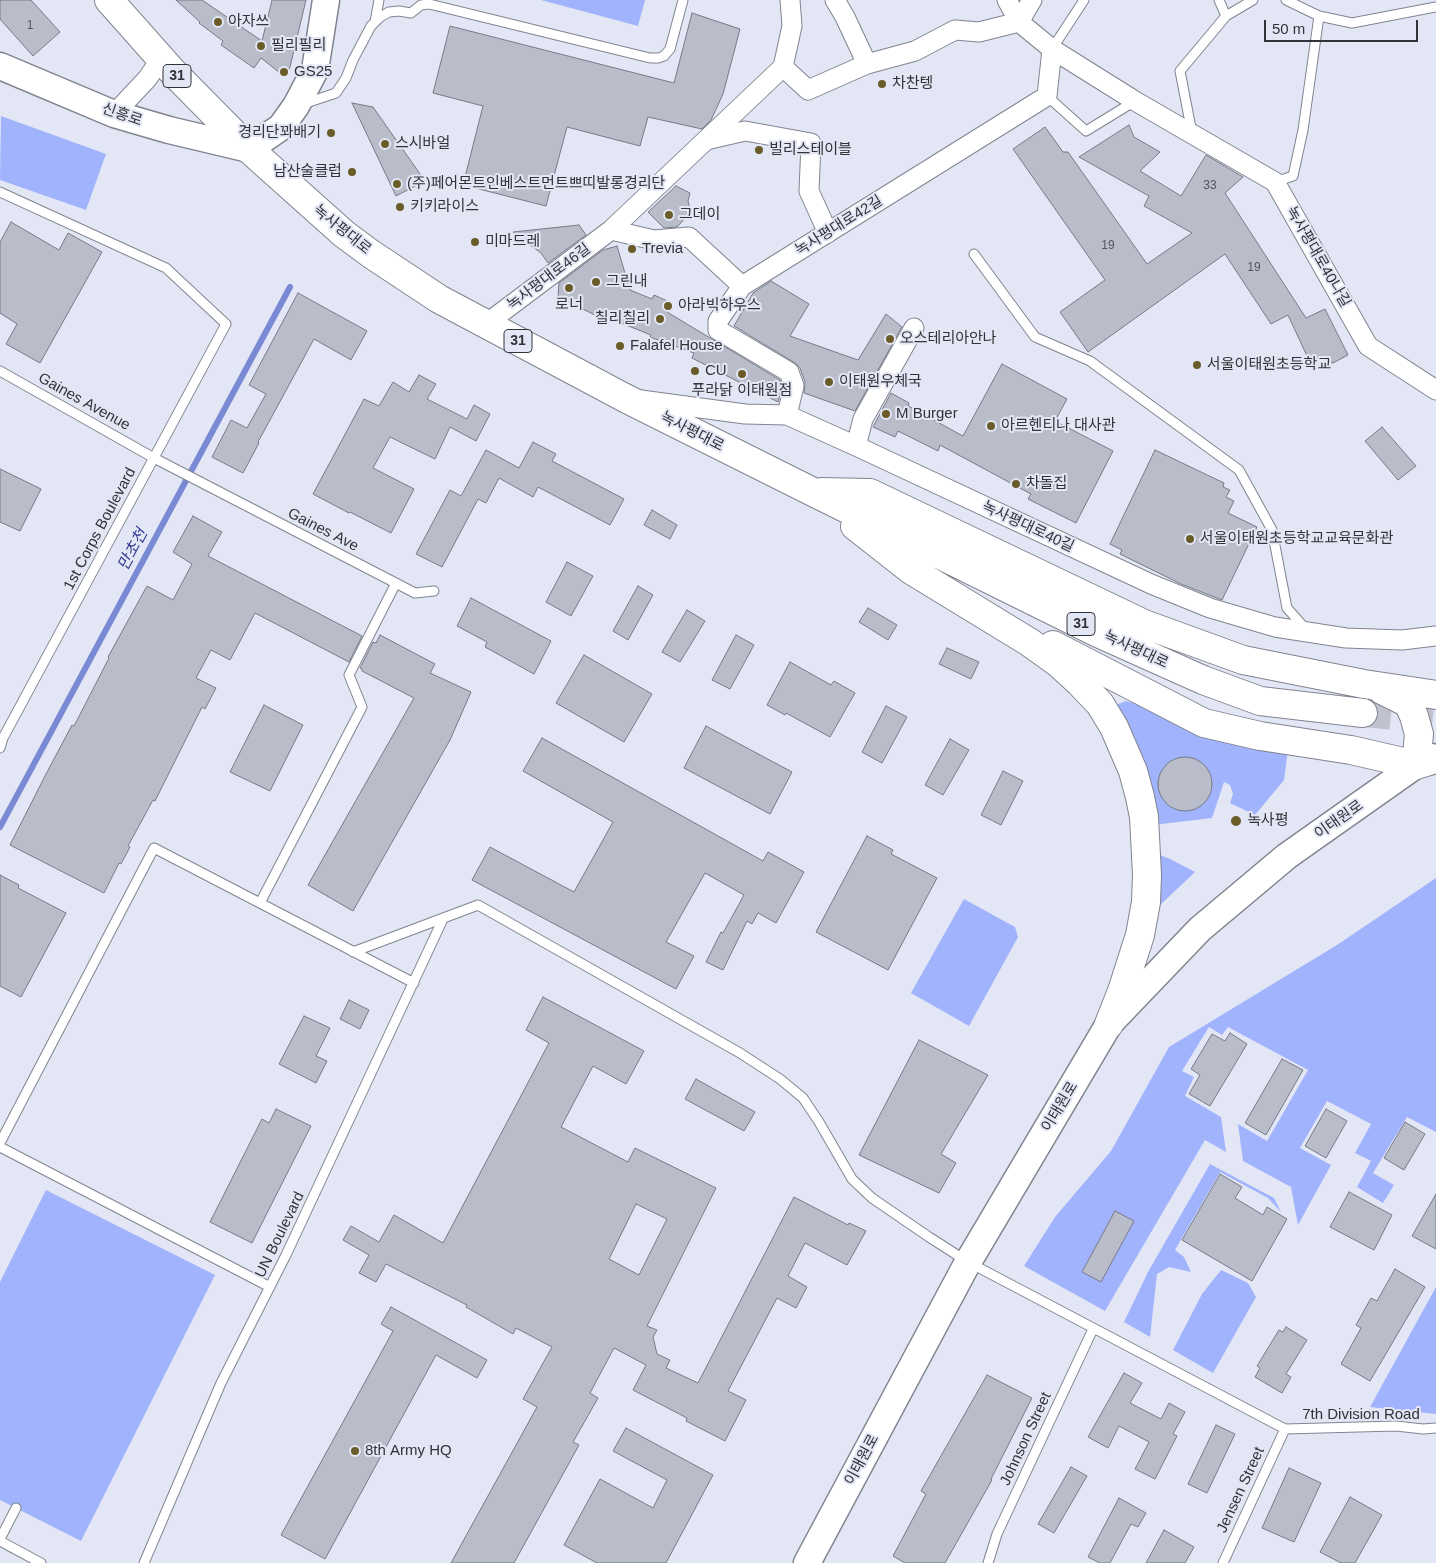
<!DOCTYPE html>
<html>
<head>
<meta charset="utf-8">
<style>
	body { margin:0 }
	#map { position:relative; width:1436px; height:1563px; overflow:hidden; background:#e3e7f5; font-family:Arial,sans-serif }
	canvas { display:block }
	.scale { position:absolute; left:1264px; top:20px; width:154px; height:22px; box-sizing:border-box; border:2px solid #323338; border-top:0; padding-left:6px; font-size:15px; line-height:18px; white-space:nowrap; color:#323338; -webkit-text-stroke:4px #e3e7f5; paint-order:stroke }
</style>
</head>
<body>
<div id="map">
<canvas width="1436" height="1563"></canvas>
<div class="scale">50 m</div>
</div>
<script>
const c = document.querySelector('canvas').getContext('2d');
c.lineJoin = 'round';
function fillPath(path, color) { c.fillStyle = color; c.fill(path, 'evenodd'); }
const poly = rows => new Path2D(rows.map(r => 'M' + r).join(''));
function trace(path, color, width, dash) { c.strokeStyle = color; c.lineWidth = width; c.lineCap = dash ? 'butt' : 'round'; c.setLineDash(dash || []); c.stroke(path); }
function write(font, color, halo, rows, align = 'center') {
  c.font = font + ' Arial,"Noto Sans KR",sans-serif'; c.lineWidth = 4; c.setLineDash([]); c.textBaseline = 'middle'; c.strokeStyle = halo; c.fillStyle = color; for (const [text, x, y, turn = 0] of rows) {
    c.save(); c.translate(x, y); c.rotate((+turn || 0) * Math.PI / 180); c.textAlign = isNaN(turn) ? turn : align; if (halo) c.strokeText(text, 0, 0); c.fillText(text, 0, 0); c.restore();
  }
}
fillPath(poly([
	[541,0,645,0,638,26],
	[1,116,106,154,86,210,0,180],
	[1126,701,1288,750,1284,780,1255,815,1230,803,1233,794,1230,785,1224,782,1212,818,1153,825,1116,710,1118,704],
	[1147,851,1168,858,1195,872,1158,907],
	[1436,878,1436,1132,1407,1117,1373,1173,1394,1185,1383,1203,1357,1187,1371,1161,1355,1153,1371,1124,1327,1101,1300,1148,1331,1165,1298,1225,1291,1187,1243,1161,1238,1124,1267,1141,1308,1070,1228,1027,1222,1035,1209,1027,1182,1071,1194,1077,1185,1096,1221,1117,1226,1152,1205,1140,1105,1311,1024,1266,1055,1217,1111,1151,1169,1047,1337,945],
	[964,899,1015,927,1018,937,969,1026,911,993],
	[1210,1164,1274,1198,1281,1212,1268,1198,1220,1172,1175,1250,1184,1257,1191,1272,1169,1267,1157,1274,1150,1337,1124,1322,1148,1272],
	[46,1190,215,1275,81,1541,0,1500,0,1282],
	[1221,1270,1248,1283,1256,1297,1213,1373,1173,1350,1202,1294],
	[1436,1287,1436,1414,1370,1407]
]), '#a1b3fc');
trace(poly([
	[0,827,290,287]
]), '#7989d4', 6);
const building = poly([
	[0,0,31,0,60,32,33,56,0,19,0,0],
	[176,0,202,0,262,41,272,0,306,0,290,67,285,77,261,58,254,68,221,45,223,41,199,23,200,22,176,0],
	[692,13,740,29,723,94,711,120,702,129,648,117,640,146,567,127,546,206,463,185,483,106,433,93,450,26,674,83,692,13],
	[352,103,373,107,425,181,396,196,352,103],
	[1129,125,1134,137,1160,152,1140,171,1181,196,1206,155,1243,177,1225,193,1306,318,1325,309,1348,355,1333,363,1307,356,1288,315,1271,324,1225,254,1088,352,1060,312,1105,280,1013,149,1045,127,1063,152,1068,152,1147,264,1192,233,1144,206,1149,196,1079,157,1129,125],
	[676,186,690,193,688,201,691,212,677,227,664,228,648,212,676,186],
	[11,222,59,250,68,233,102,252,40,363,6,344,17,324,0,313,0,242,11,222],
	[579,225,586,235,548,263,541,253,513,232,579,225],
	[617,246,630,290,652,299,654,295,672,303,667,312,780,380,782,387,778,402,692,358,694,353,650,337,651,335,596,313,595,315,558,297,559,283,603,250,617,246],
	[771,281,809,304,790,336,858,360,886,314,902,327,855,411,804,393,805,382,800,368,795,363,734,326,753,293,771,281],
	[298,293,367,331,351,360,314,339,258,442,259,443,243,473,212,457,231,420,247,428,266,394,249,385,298,293],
	[1002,364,1067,399,1055,421,1113,451,1076,523,1028,499,1031,494,940,445,938,451,898,431,895,437,873,427,891,393,909,403,908,406,932,418,932,419,963,436,1002,364],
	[419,375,436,384,427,399,467,419,474,405,490,414,476,441,450,427,435,459,390,437,373,468,414,489,391,533,350,512,349,513,313,494,364,399,379,406,393,382,409,392,419,375],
	[1382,427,1416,466,1398,480,1365,441,1382,427],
	[533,442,556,454,552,461,624,499,610,525,538,487,533,497,499,478,486,503,478,499,442,567,416,554,450,490,461,496,486,450,519,468,533,442],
	[1155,450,1224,483,1223,487,1230,490,1226,497,1234,501,1228,513,1257,527,1222,600,1181,584,1120,554,1122,550,1110,544,1155,450],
	[0,469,41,489,20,531,0,522,0,469],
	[652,510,677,525,670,539,644,525,652,510],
	[193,516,222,532,208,556,362,636,349,662,255,613,230,660,211,650,196,678,216,688,205,709,202,707,155,801,153,800,128,846,130,847,121,864,119,863,104,893,10,845,46,774,72,725,74,726,109,658,108,657,147,586,173,600,192,564,173,552,193,516],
	[567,562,593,576,571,616,546,602,567,562],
	[638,586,653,595,628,640,613,631,638,586],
	[471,598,551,641,534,674,485,647,487,642,457,626,471,598],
	[868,608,897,625,888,640,859,622,868,608],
	[687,610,705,621,680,662,662,652,687,610],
	[380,635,435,664,430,673,471,692,450,740,353,911,308,885,414,698,362,671,362,669,360,668,373,642,376,643,380,635],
	[736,635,754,645,730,689,712,680,736,635],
	[947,648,979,662,971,679,939,664,947,648],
	[584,655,652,694,624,742,556,703,584,655],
	[790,662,831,685,834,681,855,693,830,737,786,713,785,715,767,705,790,662],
	[264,705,303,725,270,791,230,772,264,705],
	[886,706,907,717,882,763,862,752,886,706],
	[706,726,792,772,770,814,684,768,706,726],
	[542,738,763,861,768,852,804,872,776,923,758,913,752,924,747,921,723,970,706,962,721,932,723,933,744,895,705,873,666,942,694,956,676,989,472,880,490,847,574,892,613,822,523,771,542,738],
	[950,739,969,750,943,795,925,785,950,739],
	'1158 784a27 27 0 1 1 54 0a27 27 0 1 1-54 0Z',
	[1003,771,1023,781,1001,825,981,815,1003,771],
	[867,836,893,850,891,854,937,878,888,970,816,932,867,836],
	[0,875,19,885,18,888,66,913,21,997,0,986,0,875],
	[543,997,644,1051,626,1084,593,1066,561,1127,628,1162,635,1148,716,1188,647,1326,657,1330,653,1337,657,1354,670,1360,666,1368,698,1383,794,1197,848,1225,849,1223,866,1231,847,1265,805,1243,788,1276,807,1287,796,1308,777,1298,728,1391,746,1400,725,1441,686,1421,687,1418,633,1390,646,1365,614,1348,590,1393,598,1398,573,1442,579,1445,514,1563,451,1563,537,1407,523,1399,552,1347,516,1328,513,1334,466,1307,467,1305,386,1264,376,1282,359,1273,369,1255,343,1240,351,1226,379,1242,394,1215,443,1243,549,1043,526,1030,543,997],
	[636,1204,667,1219,639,1275,609,1259,636,1204],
	[349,1000,369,1010,360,1029,340,1019,349,1000],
	[304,1016,330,1028,316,1056,327,1061,316,1083,279,1064,304,1016],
	[1230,1033,1247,1044,1210,1106,1189,1094,1200,1075,1191,1069,1212,1034,1225,1041,1230,1033],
	[919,1040,988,1075,941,1154,956,1163,939,1193,859,1155,919,1040],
	[1282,1059,1303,1070,1266,1135,1245,1123,1282,1059],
	[696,1079,755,1112,744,1131,685,1099,696,1079],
	[276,1109,311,1126,252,1243,210,1222,262,1119,269,1123,276,1109],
	[1326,1109,1347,1121,1326,1158,1305,1146,1326,1109],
	[1405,1122,1425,1134,1404,1170,1384,1158,1405,1122],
	[1220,1174,1242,1187,1235,1198,1263,1215,1267,1207,1287,1219,1252,1281,1182,1240,1220,1174],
	[1349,1192,1392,1215,1374,1250,1330,1227,1349,1192],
	[1436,1194,1436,1249,1412,1236,1436,1194],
	[1115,1211,1134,1221,1101,1282,1082,1272,1115,1211],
	[1395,1269,1425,1287,1370,1381,1341,1364,1361,1328,1356,1325,1371,1298,1377,1301,1395,1269],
	[391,1307,487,1360,477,1378,436,1355,325,1559,281,1535,393,1331,381,1324,391,1307],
	[1286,1327,1307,1340,1286,1374,1291,1377,1282,1393,1255,1377,1260,1368,1257,1366,1279,1330,1283,1332,1286,1327],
	[1124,1373,1142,1383,1130,1403,1161,1419,1169,1403,1185,1412,1173,1434,1177,1436,1155,1479,1135,1469,1149,1442,1119,1426,1108,1448,1088,1437,1124,1373],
	[987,1375,1032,1398,991,1479,992,1480,945,1563,905,1563,893,1556,926,1494,921,1491,987,1375],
	[1216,1425,1235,1434,1207,1493,1188,1484,1216,1425],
	[626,1428,713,1475,666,1563,597,1563,564,1545,600,1479,653,1508,667,1480,613,1451,626,1428],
	[1071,1467,1087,1476,1054,1533,1038,1524,1071,1467],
	[1289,1468,1321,1483,1294,1542,1262,1528,1289,1468],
	[1350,1497,1382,1515,1355,1563,1341,1563,1320,1552,1350,1497],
	[1119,1498,1146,1513,1138,1527,1131,1524,1110,1563,1100,1563,1088,1557,1119,1498],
	[1164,1530,1194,1547,1185,1563,1146,1563,1164,1530]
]);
fillPath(building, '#b9bdca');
trace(building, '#777a86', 1);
trace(poly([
	[1363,713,1436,720]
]), '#c0c3cf', 28, [28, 14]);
const lane = poly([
	[1219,0,1226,16],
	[1286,0,1319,16,1352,23,1436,7],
	[375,22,379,0],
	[1052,49,1084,0],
	[1047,96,1086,131,1135,101],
	[303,104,336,93,346,78,353,60,371,26,380,17,389,12,399,11,411,13,421,5,429,4,650,58,658,58,664,56,670,49,683,0],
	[1192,133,1180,71,1226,16,1253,0],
	[1275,182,1293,176,1303,130,1319,16],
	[0,192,166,268,226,324,3,738,0,748],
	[974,254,1035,337,1090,361,1239,470,1272,530,1287,608,1303,626,1301,631],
	[0,371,154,458,415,593,434,591],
	[260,903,362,707,349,675,396,583],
	[353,952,478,905,740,1053,780,1079,803,1098,819,1122,852,1179,872,1198,929,1237,968,1262,1285,1429,1396,1426,1423,1429,1436,1428],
	[0,1143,154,848,414,983],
	[0,1147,270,1287],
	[0,1539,16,1508],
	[0,1541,41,1563],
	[144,1563,221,1383,286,1255,443,919],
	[988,1563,997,1534,1093,1329],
	[1223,1563,1285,1429]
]);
const street = poly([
	[835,0,845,17,867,64],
	[1007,0,1019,22,1052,49,1135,101,1275,182,1368,346,1436,390],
	[783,67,808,90,867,64,915,51,955,30,979,32,1019,22,1032,0],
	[114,114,147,79,161,59],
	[706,140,745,131,811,143,809,191,828,233],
	[611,230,654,240,689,237,742,286],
	[486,324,611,230,783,67,792,26,790,0],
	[641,400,745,414,787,415,856,446,1151,584,1210,608,1275,627,1346,638,1402,640,1436,636],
	[787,415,794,386,789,372,718,330,718,321,742,286,1047,96,1052,49],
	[856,446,863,419,914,328]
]);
const secondary = poly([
	[0,66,114,114,169,130,249,149,281,127,296,106,315,70,326,0],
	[807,1563,968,1262,1109,1024,1200,929,1287,856,1416,765,1432,757]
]);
const primary = poly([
	[109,0,172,71,249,149,344,234,371,254,439,299,625,398,813,492,1098,633,1203,680,1260,701,1363,713],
	[822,492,870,493,1144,624,1243,660,1364,684,1436,695],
	[855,526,911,570,1029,642,1057,662,1080,683,1100,704,1114,727,1133,771,1140,797,1144,817,1147,875,1146,902,1140,935,1122,991,1109,1024],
	[1053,645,1204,723,1260,736,1351,750,1416,765,1436,759],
	[1382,690,1408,703,1414,716,1419,734,1416,765]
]);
trace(lane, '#818490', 11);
trace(street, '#818490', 21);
trace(secondary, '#818490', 29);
trace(primary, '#818490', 30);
trace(lane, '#fff', 9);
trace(street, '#fff', 19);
trace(secondary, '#fff', 26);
trace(primary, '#fff', 28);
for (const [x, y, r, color] of [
	[218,22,5,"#6a5c29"],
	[261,46,5,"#6a5c29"],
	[284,72,5,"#6a5c29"],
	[882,84,5,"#6a5c29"],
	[331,133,5,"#6a5c29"],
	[385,144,5,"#6a5c29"],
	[759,150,5,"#6a5c29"],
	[352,172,5,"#6a5c29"],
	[397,184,5,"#6a5c29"],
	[400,207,5,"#6a5c29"],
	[669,215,5,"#6a5c29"],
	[475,242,5,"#6a5c29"],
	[632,249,5,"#6a5c29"],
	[596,282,5,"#6a5c29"],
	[569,288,5,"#6a5c29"],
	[668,306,5,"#6a5c29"],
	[660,319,5,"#6a5c29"],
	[890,339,5,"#6a5c29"],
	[620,346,5,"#6a5c29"],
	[1197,365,5,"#6a5c29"],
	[695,371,5,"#6a5c29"],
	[742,374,5,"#6a5c29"],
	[829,382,5,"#6a5c29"],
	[886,414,5,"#6a5c29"],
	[991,426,5,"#6a5c29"],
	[1016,484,5,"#6a5c29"],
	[1190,539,5,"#6a5c29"],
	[1236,821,6,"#6a5c29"],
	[355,1451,5,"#6a5c29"]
]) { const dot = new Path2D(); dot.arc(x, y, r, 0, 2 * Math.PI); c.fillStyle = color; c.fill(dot); trace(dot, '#e3e7f5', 2); }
write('12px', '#54565c', null, [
	["1",30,26],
	["33",1210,186],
	["19",1108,246],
	["19",1254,268]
]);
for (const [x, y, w] of [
	[177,76,28],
	[518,341,28],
	[1081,624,28]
]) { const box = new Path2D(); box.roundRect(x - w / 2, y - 11.5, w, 23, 4); c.fillStyle = '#e3e7f5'; c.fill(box); trace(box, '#323338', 1); }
write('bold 14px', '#323338', null, [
	["31",177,76],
	["31",518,341],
	["31",1081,624]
]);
write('15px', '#323338', '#e3e7f5', [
	["아자쓰",228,22],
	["필리필리",271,46],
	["GS25",294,72],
	["차찬텡",892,84],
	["경리단꽈배기",321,133,"right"],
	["스시바얼",395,144],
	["빌리스테이블",769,150],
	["남산술클럽",342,172,"right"],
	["(주)페어몬트인베스트먼트쁘띠발롱경리단",407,184],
	["키키라이스",410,207],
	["그데이",679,215],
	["미마드레",485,242],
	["Trevia",642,249],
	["그린내",606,282],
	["로너",569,305,"center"],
	["아라빅하우스",678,306],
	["칠리칠리",650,319,"right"],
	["오스테리아안나",900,339],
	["Falafel House",630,346],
	["서울이태원초등학교",1207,365],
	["CU",705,371],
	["이태원우체국",839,382],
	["푸라닭 이태원점",742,391,"center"],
	["M Burger",896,414],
	["아르헨티나 대사관",1001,426],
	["차돌집",1026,484],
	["서울이태원초등학교교육문화관",1200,539],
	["녹사평",1247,821],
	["8th Army HQ",365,1451]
], 'left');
write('15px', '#323338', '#e3e7f5', [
	["신흥로",122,115,19],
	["녹사평대로42길",839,226,-32],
	["녹사평대로",342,230,39],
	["녹사평대로40나길",1318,257,60],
	["녹사평대로46길",549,277,-37],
	["Gaines Avenue",84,402,29],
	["녹사평대로",692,432,27],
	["녹사평대로40길",1028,527,25],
	["1st Corps Boulevard",100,529,-62],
	["Gaines Ave",323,530,27],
	["녹사평대로",1136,650,25],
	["이태원로",1339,820,-35],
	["이태원로",1060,1107,-59],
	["UN Boulevard",280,1235,-64],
	["7th Division Road",1361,1415],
	["Johnson Street",1026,1439,-65],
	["이태원로",862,1460,-62],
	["Jensen Street",1241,1490,-65]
]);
write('italic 16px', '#303a91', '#e3e7f5', [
	["만초천",133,550,-62]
]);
</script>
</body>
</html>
